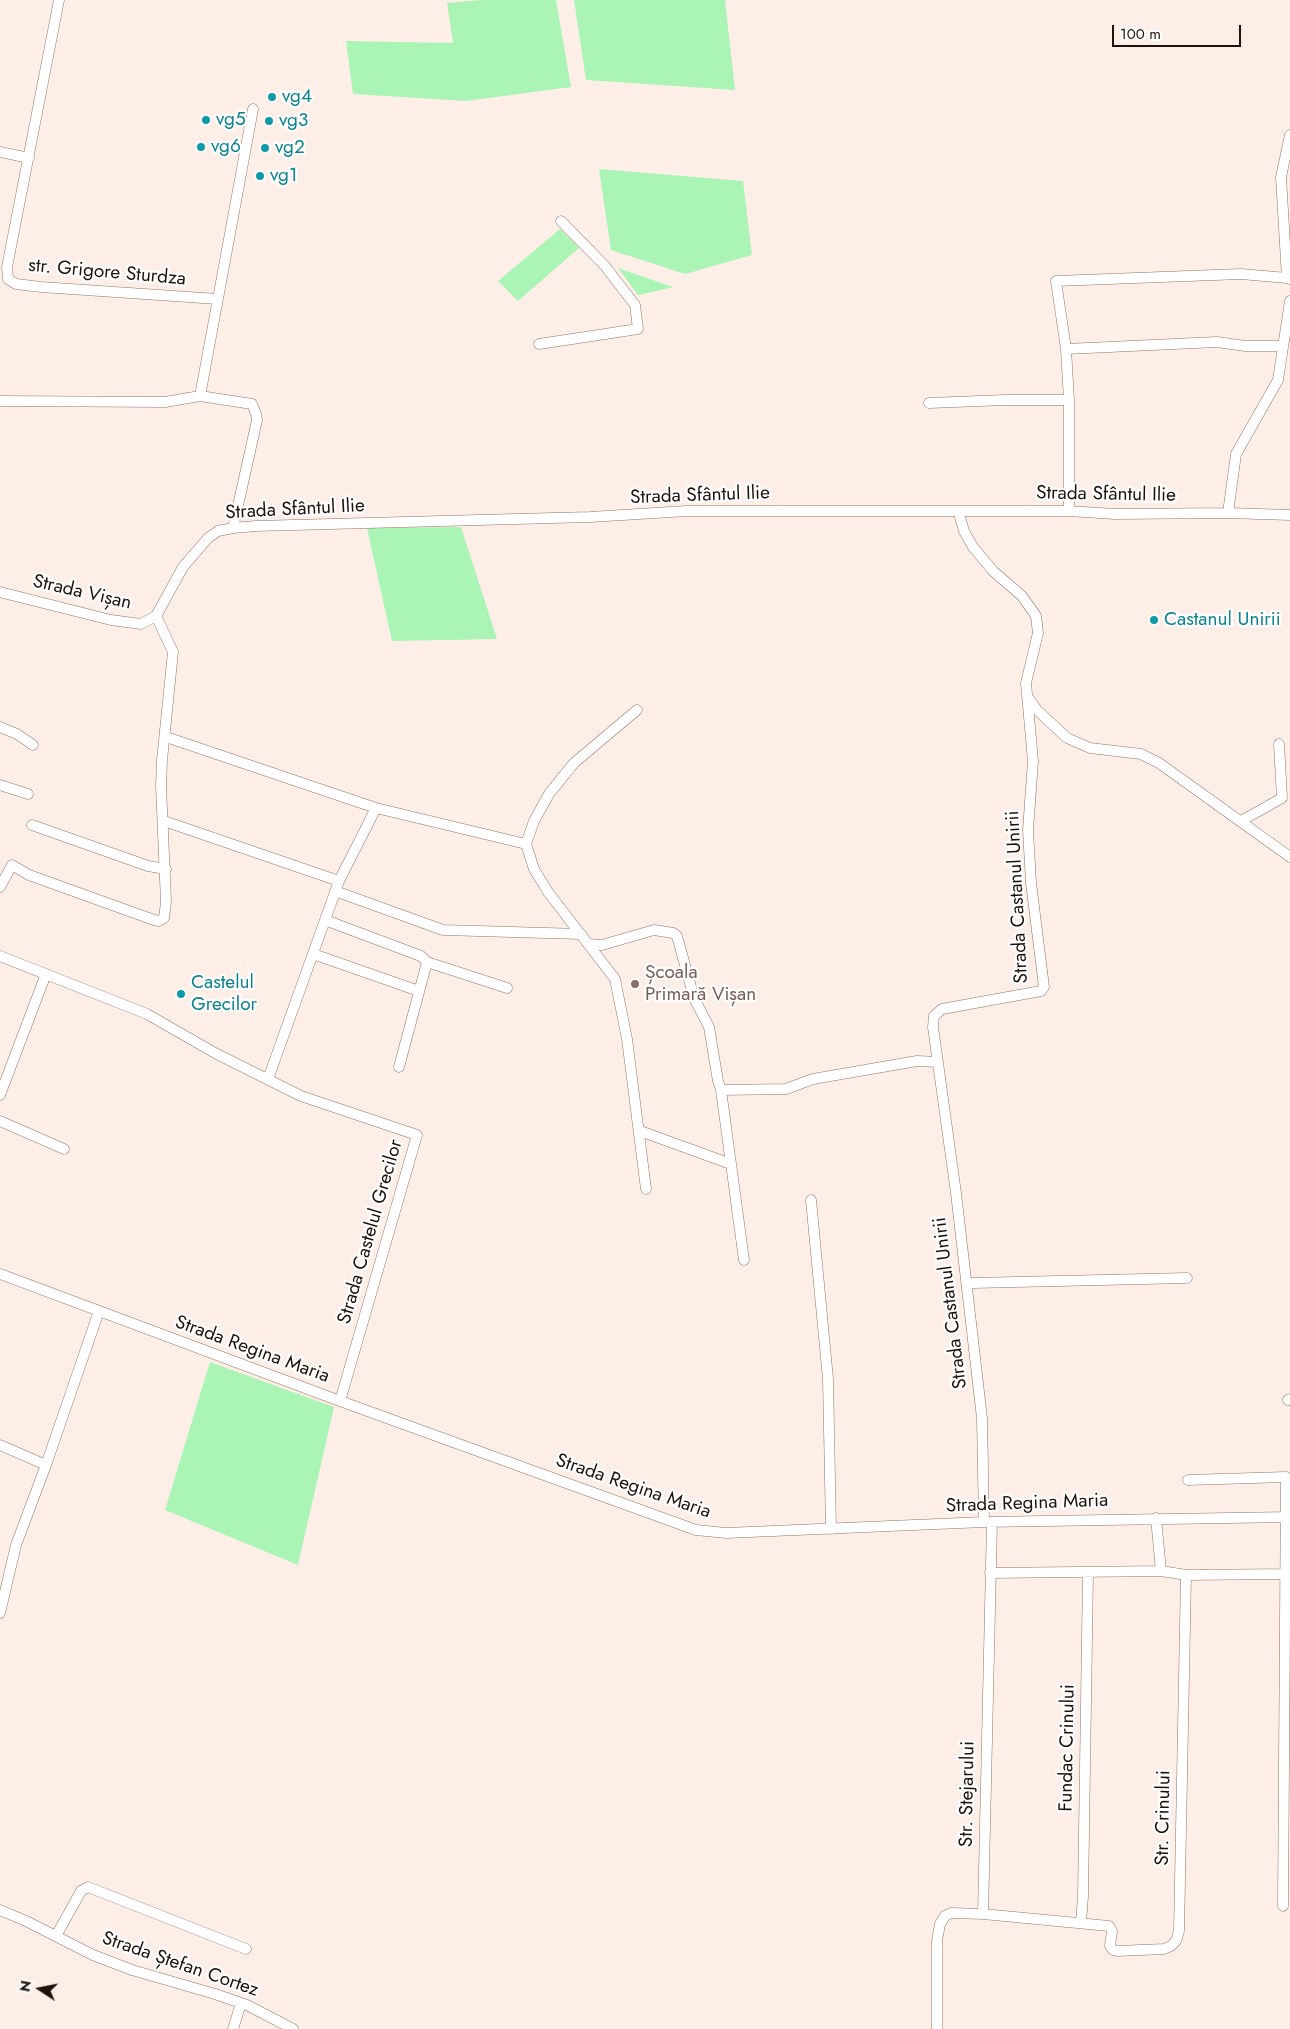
<!DOCTYPE html>
<html>
<head>
<meta charset="utf-8">
<style>
	body { margin:0 }
	#map { position:relative; width:1290px; height:2029px; overflow:hidden; background:#fdefe7; font-family:Jost,sans-serif }
	canvas { display:block }
	.north { position:absolute; left:15px; top:1964px; width:50px; height:50px; -webkit-text-stroke:4px #fff; paint-order:stroke; rotate:281deg; font-size:14px; font-weight:700; line-height:20px; text-align:center; color:#1e120b }
	.north::after { content:''; display:block; margin:auto; width:18px; height:22px; background:#1e120b; clip-path:polygon(50% 0,100% 100%,50% 72%,0 100%) }
	.scale { position:absolute; left:1112px; top:25px; width:129px; height:22px; box-sizing:border-box; border:2px solid #1e120b; border-top:0; padding-left:6px; font-size:15px; line-height:18px; white-space:nowrap; color:#1e120b; -webkit-text-stroke:4px #fff; paint-order:stroke }
</style>
</head>
<body>
<div id="map">
<canvas width="1290" height="2029"></canvas>
<div class="north">N</div>
<div class="scale">100 m</div>
</div>
<script>
const c = document.querySelector('canvas').getContext('2d');
c.lineJoin = 'round';
function fillPath(path, color) { c.fillStyle = color; c.fill(path, 'evenodd'); }
const poly = rows => new Path2D(rows.map(r => 'M' + r).join(''));
function trace(path, color, width, dash) { c.strokeStyle = color; c.lineWidth = width; c.lineCap = dash ? 'butt' : 'round'; c.setLineDash(dash || []); c.stroke(path); }
function write(font, color, halo, rows, align = 'center') {
  c.font = font + ' Jost,sans-serif'; c.lineWidth = 4.5; c.setLineDash([]); c.textBaseline = 'middle'; c.strokeStyle = halo; c.fillStyle = color; for (const [text, x, y, turn = 0] of rows) {
    c.save(); c.translate(x, y); c.rotate((+turn || 0) * Math.PI / 180); c.textAlign = isNaN(turn) ? turn : align; if (halo) c.strokeText(text, 0, 0); c.fillText(text, 0, 0); c.restore();
  }
}
fillPath(poly([
	[481,0,556,0,571,87,466,101,353,94,346,41,453,43,447,3],
	[574,0,725,0,735,90,586,80],
	[599,169,743,181,752,255,685,274,611,250],
	[560,229,579,248,518,301,498,281],
	[618,268,673,287,674,287,638,295],
	[461,527,497,639,392,641,367,528],
	[210,1362,334,1407,298,1565,165,1510]
]), '#aaf4b6');
const minor = poly([
	[59,0,7,267,8,279,16,284,41,287,218,299],
	[1290,135,1281,177,1287,278,1290,279],
	[0,152,29,158],
	[539,344,638,329,635,305,605,266,561,221],
	[1066,349,1217,342,1245,346,1283,346],
	[200,396,253,109],
	[0,401,165,402,200,396,252,404,256,414,257,420,233,528],
	[929,403,1005,400,1069,400],
	[960,511,960,517,964,531,973,547,993,571,1022,596,1036,616,1038,633,1026,683,1033,761,1028,830,1031,883,1044,987,1041,991,942,1009,934,1016,933,1027,956,1193,982,1418,984,1522],
	[1069,511,1069,400,1066,349,1056,281,1241,274,1287,278],
	[1228,513,1236,454,1278,380,1290,301],
	[0,592,111,620,141,624,156,616,183,567,208,538,218,531,233,528,256,526,590,517,687,511,1069,511,1115,514,1228,513,1290,515],
	[1027,696,1037,710,1067,738,1090,748,1141,754,1159,763,1290,857],
	[637,710,574,763,549,794,534,821,526,844,534,869,548,892,615,979,627,1039,646,1189],
	[0,727,17,734,33,745],
	[166,737,376,808,526,844],
	[0,785,28,794],
	[164,821,339,881],
	[1241,821,1282,798,1279,744],
	[32,825,148,866,166,869],
	[0,887,12,865,29,875,154,920,159,921,164,918,166,902,161,786,162,760,173,652,156,616],
	[335,891,443,930,581,934],
	[325,920,421,956,427,962,399,1067],
	[588,944,602,945,654,930,673,933,677,936,694,998,709,1027,718,1081,721,1090,744,1260],
	[313,954,419,991],
	[0,956,147,1014,215,1053,301,1096,417,1135,340,1401],
	[427,962,507,988],
	[268,1079,339,881,376,808],
	[721,1090,786,1089,813,1079,917,1061,938,1062],
	[0,1095,46,974],
	[0,1121,64,1149],
	[640,1131,731,1164],
	[811,1200,828,1379,831,1529],
	[0,1274,340,1401,696,1530,726,1533,984,1522,1290,1517],
	[967,1285,973,1283,1187,1278],
	[1288,1400,1290,1399],
	[0,1445,46,1465],
	[1188,1480,1286,1477,1283,1906],
	[1156,1518,1161,1571],
	[990,1573,1161,1571,1186,1575,1285,1574],
	[0,1613,16,1545,46,1465,99,1311],
	[0,1910,26,1921,93,1955,132,1970,215,1994,247,2005,293,2029],
	[983,1914,1109,1926,1112,1931,1110,1946,1113,1950,1117,1951,1164,1949,1171,1946,1176,1941,1179,1931,1186,1575],
	[1081,1923,1083,1896,1088,1573],
	[56,1936,81,1891,88,1887,246,1949],
	[233,2029,241,2003],
	[937,2029,937,1941,940,1924,945,1916,951,1913,983,1914,992,1522]
]);
trace(minor, '#927461', 11);
trace(minor, '#fff', 10);
for (const [x, y, r, color] of [
	[272,97,5,"#0f9aa8"],
	[206,120,5,"#0f9aa8"],
	[269,121,5,"#0f9aa8"],
	[201,147,5,"#0f9aa8"],
	[265,148,5,"#0f9aa8"],
	[260,176,5,"#0f9aa8"],
	[1154,620,5,"#0f9aa8"],
	[635,984,5,"#8d6e63"],
	[181,994,5,"#0f9aa8"]
]) { const dot = new Path2D(); dot.arc(x, y, r, 0, 2 * Math.PI); c.fillStyle = color; c.fill(dot); trace(dot, '#fff', 2); }
write('19px', '#0d838f', '#fff', [
	["vg4",282,97],
	["vg5",216,120],
	["vg3",279,121],
	["vg6",211,147],
	["vg2",275,148],
	["vg1",270,176],
	["Castanul Unirii",1164,620],
	["Castelul",191,983],
	["Grecilor",191,1005]
], 'left');
write('19px', '#1e120b', '#fff', [
	["str. Grigore Sturdza",107,273,5],
	["Strada Sfântul Ilie",1106,495,1],
	["Strada Sfântul Ilie",700,496,-2],
	["Strada Sfântul Ilie",295,510,-3],
	["Strada Vișan",82,593,13],
	["Strada Castanul Unirii",1018,897,-93],
	["Strada Castelul Grecilor",371,1232,-74],
	["Strada Castanul Unirii",951,1303,-97],
	["Strada Regina Maria",252,1350,20],
	["Strada Regina Maria",633,1487,19],
	["Strada Regina Maria",1027,1504,-2],
	["Fundac Crinului",1068,1748,-89],
	["Str. Stejarului",968,1794,-89],
	["Str. Crinului",1164,1818,-89],
	["Strada Ștefan Cortez",180,1965,19]
]);
write('19px', '#785e54', '#fff', [
	["Școala",645,973],
	["Primară Vișan",645,995]
], 'left');
</script>
</body>
</html>
